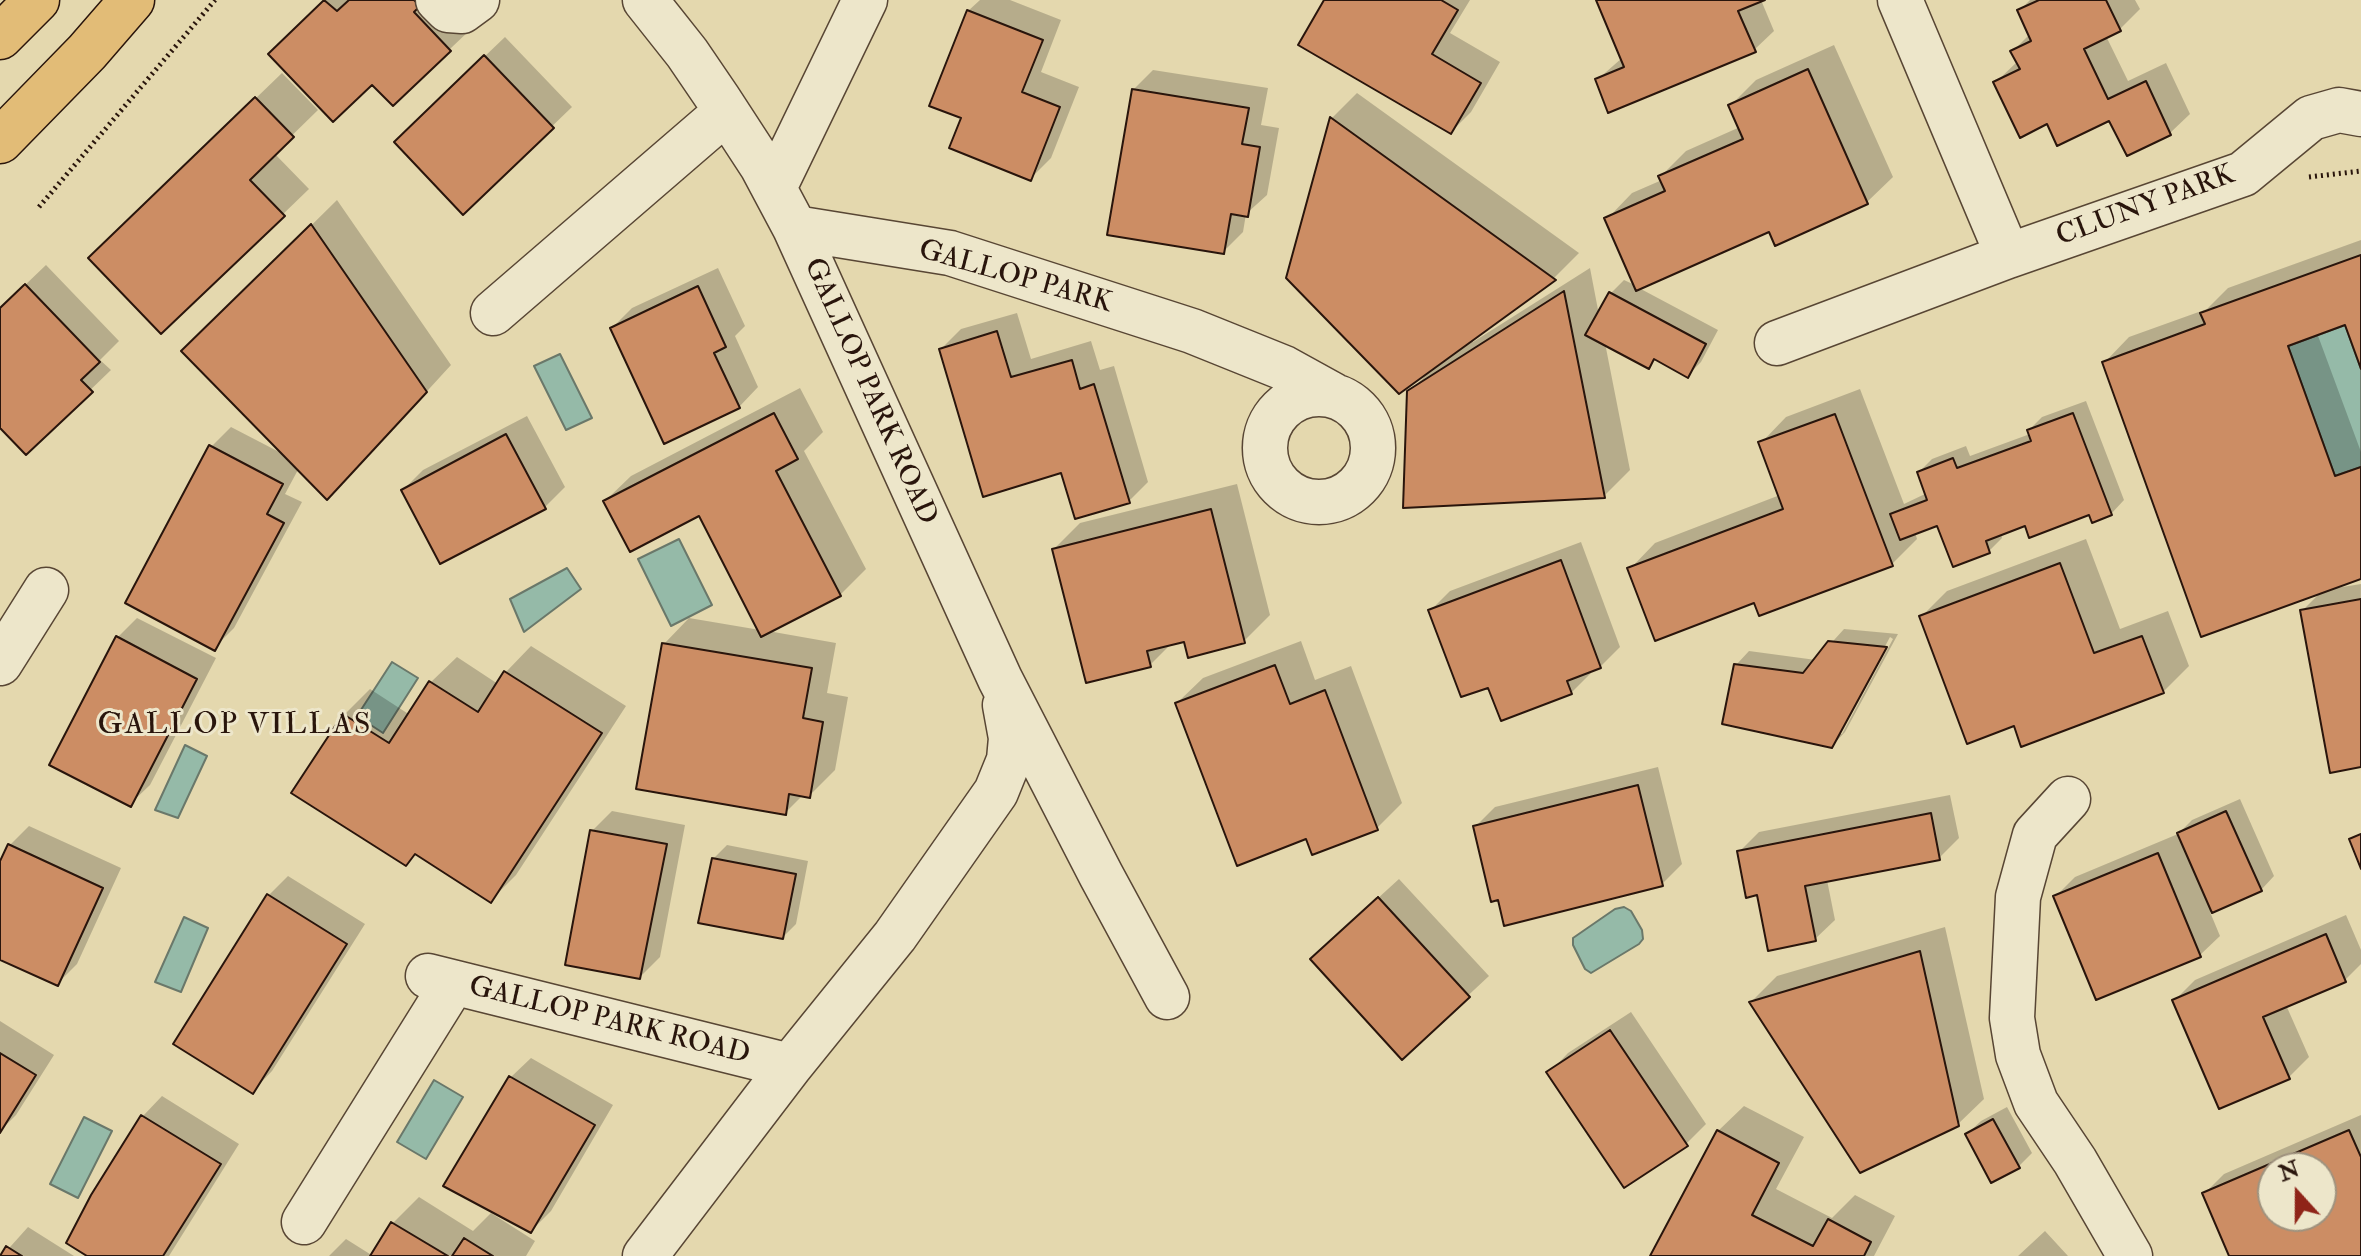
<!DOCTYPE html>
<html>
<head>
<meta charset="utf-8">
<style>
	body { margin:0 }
	#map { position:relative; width:2361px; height:1256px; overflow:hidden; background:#e4d8ae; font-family:"IM FELL Double Pica",serif }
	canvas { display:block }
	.north { position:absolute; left:2257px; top:1152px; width:80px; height:80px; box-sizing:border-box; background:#ede6ca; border:2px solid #9f927e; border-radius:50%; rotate:339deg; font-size:22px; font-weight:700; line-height:32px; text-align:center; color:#29150c }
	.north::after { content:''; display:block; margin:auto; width:28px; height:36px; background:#8f2418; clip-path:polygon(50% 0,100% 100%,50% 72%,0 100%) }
</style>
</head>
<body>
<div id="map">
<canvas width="2361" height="1256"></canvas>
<div class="north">N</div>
</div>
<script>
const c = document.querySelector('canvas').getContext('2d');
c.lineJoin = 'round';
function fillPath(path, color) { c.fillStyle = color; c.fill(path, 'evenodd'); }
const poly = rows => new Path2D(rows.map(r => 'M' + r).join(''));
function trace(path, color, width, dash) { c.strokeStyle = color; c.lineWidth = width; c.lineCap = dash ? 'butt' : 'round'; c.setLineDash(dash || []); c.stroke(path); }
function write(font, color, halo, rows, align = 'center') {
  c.font = font + ' "IM FELL Double Pica",serif'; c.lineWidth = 6; c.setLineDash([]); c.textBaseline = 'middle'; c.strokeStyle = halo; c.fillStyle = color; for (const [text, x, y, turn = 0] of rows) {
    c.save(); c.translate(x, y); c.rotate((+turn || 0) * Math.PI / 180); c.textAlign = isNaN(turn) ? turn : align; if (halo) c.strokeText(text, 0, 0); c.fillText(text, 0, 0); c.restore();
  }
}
const water = poly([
	[2345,325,2361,369,2361,467,2335,476,2288,346,2345,325],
	[560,354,592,418,566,430,534,366,560,354],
	[679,539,712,605,671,626,638,559,679,539],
	[567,568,581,589,524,632,510,599,567,568],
	[392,662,418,678,383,733,357,716,392,662],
	[185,745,207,756,178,818,155,810,185,745],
	[1624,907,1631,911,1642,930,1643,939,1639,944,1591,973,1585,969,1573,945,1573,938,1615,909,1624,907],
	[184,917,208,928,181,992,155,982,184,917],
	[434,1080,463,1097,426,1159,397,1142,434,1080],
	[84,1117,112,1131,78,1198,50,1184,84,1117]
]);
fillPath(water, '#95baa8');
trace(water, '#6a786a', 2);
fillPath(poly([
	[326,0,441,0,470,30,393,103,372,82,270,54],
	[980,0,1010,0,1061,20,1041,72,1079,87,1051,158,1031,178,963,117,968,11],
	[1327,0,1470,0,1450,33,1500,62,1471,112,1451,132],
	[1598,0,1761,0,1774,31,1754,50,1597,80,1622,58],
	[2030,0,2135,0,2140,9,2120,29,2106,36,2128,81,2166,63,2190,114,2170,133,2110,118,2047,122,1995,83,2018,61,2013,51,2030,34,2019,11],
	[505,37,572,107,463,212,416,122],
	[1834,45,1893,177,1867,202,1776,243,1770,229,1639,288,1718,330,1701,362,1688,375,1657,358,1648,367,1605,343,1630,470,1604,496,1409,392,1426,375,1424,373,1288,278,1332,118,1357,93,1579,253,1554,278,1471,339,1473,342,1590,268,1599,315,1611,293,1624,280,1637,286,1607,219,1632,193,1662,180,1660,177,1686,151,1740,127,1731,105,1756,80],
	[1153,70,1268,88,1261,125,1279,128,1267,195,1246,214,1243,232,1223,252,1133,90],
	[282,73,318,110,274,153,309,189,162,331,116,233],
	[337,200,451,365,353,472,299,468,285,494,302,502,234,628,214,648,211,447,231,427,285,455,184,351],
	[2361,240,2361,363,2346,322,2317,333,2361,452,2361,577,2335,586,2336,588,2361,584,2361,765,2302,611,2322,591,2104,363,2129,337,2207,309,2228,288],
	[46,265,119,341,100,360,111,370,26,452,0,425,0,309],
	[718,268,745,326,735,336,758,387,739,407,612,328,632,308],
	[1017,313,1031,359,1091,341,1100,370,1114,366,1148,482,1129,501,1063,470,941,349,961,329],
	[800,388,823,432,804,451,866,569,840,595,768,631,836,643,827,693,848,697,835,770,809,796,803,795,785,813,664,644,689,618,760,630,700,514,605,501,631,476],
	[1860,389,1904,504,1927,493,1919,472,1932,459,1966,446,1970,456,2030,434,2029,430,2042,417,2086,401,2124,500,2111,514,2090,512,2026,523,2001,533,2002,538,1989,551,1939,523,1915,532,1917,539,1891,565,1755,601,1630,569,1655,543,1780,495,1761,443,1786,417],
	[527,416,565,487,545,507,441,561,403,490,423,470],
	[1237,484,1270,615,1244,641,1185,639,1173,642,1150,665,1054,549,1080,523],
	[2086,539,2120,629,2168,611,2189,666,2163,692,2015,723,1922,616,1947,591],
	[1581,542,1620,647,1600,667,1590,671,1591,673,1571,693,1489,685,1431,610,1450,591],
	[137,618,216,658,150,785,130,804,117,638],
	[1844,629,1898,634,1845,732,1832,746,1736,665,1749,651,1816,660],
	[1890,637,1893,639,1842,734,1838,734],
	[1301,641,1315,680,1351,666,1402,803,1377,828,1307,837,1177,703,1203,678],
	[531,646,626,706,516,875,491,900,417,853,406,864,344,715,370,689,410,715,431,682,457,657,498,684,506,672],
	[1658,767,1682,864,1662,884,1499,898,1475,827,1495,807],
	[1950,795,1959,838,1939,858,1827,880,1835,920,1815,939,1759,893,1739,852,1759,832],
	[2240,799,2274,876,2261,890,2210,912,2220,936,2200,955,2056,896,2075,877,2178,834,2192,820],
	[612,811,685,825,660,957,640,977,592,831],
	[29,826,121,868,77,964,57,984,0,957,0,865,9,846],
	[727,845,808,861,796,924,783,937,713,859],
	[288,876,365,924,272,1071,253,1091,268,896],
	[1399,879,1489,976,1402,1057,1332,940],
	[2346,915,2361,950,2361,964,2345,980,2286,1005,2309,1057,2289,1077,2175,1000,2195,980],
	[1945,927,1984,1099,1958,1124,1751,1002,1777,976],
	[1631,1012,1706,1124,1686,1144,1549,1073,1568,1053],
	[0,1021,54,1055,16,1115,0,1131],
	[531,1058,613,1105,551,1211,531,1231,511,1077],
	[162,1096,239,1144,169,1256,84,1256,87,1254,93,1196,143,1116],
	[1744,1106,1804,1137,1776,1189,1832,1218,1855,1195,1895,1216,1874,1256,1653,1256,1718,1131],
	[2007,1107,2032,1153,2019,1166,1967,1134,1981,1121],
	[2361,1115,2361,1256,2231,1256,2204,1194,2224,1174],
	[2273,1168,2321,1168,2321,1216,2273,1216],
	[419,1197,473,1231,491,1213,535,1241,526,1256,329,1256,346,1239,373,1256,393,1223],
	[28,1227,74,1256,2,1256],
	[2045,1231,2068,1256,2018,1256]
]), '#0003');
const building = poly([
	[324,0,337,11,349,0,414,0,420,6,414,12,451,51,393,106,372,85,333,122,268,54,324,0],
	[1324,0,1441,0,1458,10,1432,54,1481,83,1451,134,1298,45,1324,0],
	[1596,0,1765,0,1738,11,1756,52,1608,113,1595,79,1624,67,1596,0],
	[2039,0,2106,0,2121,31,2084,49,2108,99,2146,81,2171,135,2127,156,2109,121,2057,146,2047,124,2020,138,1993,82,2020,69,2010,51,2031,41,2017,10,2039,0],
	[967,10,1043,40,1022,92,1060,107,1031,181,949,148,961,118,929,106,967,10],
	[484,55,554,128,463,215,394,142,484,55],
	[1808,69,1868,204,1775,246,1769,232,1636,291,1604,218,1665,191,1658,176,1743,139,1728,105,1808,69],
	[1132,89,1249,108,1242,144,1260,147,1248,217,1231,214,1224,254,1107,235,1132,89],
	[255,97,294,137,250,180,285,216,161,334,88,258,255,97],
	[1330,117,1556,280,1399,394,1286,278,1330,117],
	[311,224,427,392,327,500,181,351,311,224],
	[2361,255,2361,369,2345,325,2288,346,2335,476,2361,467,2361,579,2201,637,2102,362,2205,324,2200,313,2361,255],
	[25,284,100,362,81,380,93,392,26,455,0,428,0,308,25,284],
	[698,286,726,347,714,353,740,408,664,444,610,328,698,286],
	[1564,291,1605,498,1403,508,1407,391,1564,291],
	[1609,292,1706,344,1688,378,1654,359,1649,369,1585,335,1609,292],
	[997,331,1011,377,1072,360,1080,389,1094,384,1130,503,1075,519,1061,473,983,497,939,349,997,331],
	[774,413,798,459,776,471,841,596,761,637,699,516,630,552,603,501,774,413],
	[2073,413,2112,515,2092,523,2089,515,2029,538,2025,526,1986,541,1990,553,1953,567,1937,526,1900,540,1890,514,1927,500,1917,472,1953,458,1957,468,2031,441,2027,430,2073,413],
	[1835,414,1893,566,1759,616,1754,603,1655,641,1627,568,1783,509,1758,442,1835,414],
	[506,434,546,509,440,564,401,490,506,434],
	[209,445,283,484,267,514,284,523,215,651,125,603,209,445],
	[1211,509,1245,643,1188,658,1184,642,1147,651,1151,667,1086,683,1052,549,1211,509],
	[1561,560,1601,668,1567,681,1572,694,1501,721,1488,688,1461,697,1428,610,1561,560],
	[2060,563,2094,653,2142,636,2164,693,2021,747,2014,726,1967,744,1919,616,2060,563],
	[2361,599,2361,767,2330,773,2300,610,2361,599],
	[116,636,197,679,131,807,49,765,116,636],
	[1828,641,1887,647,1832,748,1722,724,1734,664,1803,673,1828,641],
	[662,643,812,668,803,718,823,722,810,798,789,794,786,815,636,789,662,643],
	[1275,665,1290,704,1325,690,1378,830,1312,855,1306,839,1237,866,1175,703,1275,665],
	[504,671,602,733,491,903,415,854,406,866,291,793,343,714,389,743,429,681,478,712,504,671],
	[1638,785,1663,886,1504,926,1498,900,1491,902,1473,826,1638,785],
	[2226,811,2262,891,2212,913,2177,833,2226,811],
	[1931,813,1940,860,1805,886,1816,941,1768,951,1757,895,1746,898,1737,851,1931,813],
	[590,830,667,844,640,979,565,965,590,830],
	[2361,834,2361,869,2349,839,2361,834],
	[8,844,103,888,58,986,0,960,0,861,8,844],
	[2158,853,2201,957,2096,1000,2053,896,2158,853],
	[712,858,796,874,783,939,698,923,712,858],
	[267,894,347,944,253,1094,173,1044,267,894],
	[1378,897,1470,997,1402,1060,1310,959,1378,897],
	[2326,934,2346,982,2263,1017,2290,1079,2219,1109,2172,1000,2326,934],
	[1920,951,1959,1126,1860,1173,1749,1002,1920,951],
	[1610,1030,1688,1146,1624,1188,1546,1072,1610,1030],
	[0,1053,36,1075,0,1133,0,1053],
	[509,1076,595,1125,531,1233,443,1186,509,1076],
	[141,1115,221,1164,163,1256,87,1256,66,1243,91,1195,141,1115],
	[1993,1119,2020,1168,1991,1183,1965,1134,1993,1119],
	[1717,1130,1779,1163,1752,1215,1813,1246,1828,1219,1871,1242,1864,1256,1650,1256,1717,1130],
	[2349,1130,2361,1157,2361,1256,2229,1256,2202,1193,2349,1130],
	[2273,1168,2321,1168,2321,1216,2273,1216,2273,1168],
	[391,1222,448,1256,370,1256,391,1222],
	[464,1238,493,1256,452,1256,464,1238],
	[6,1246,22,1256,0,1256,6,1246]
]);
fillPath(building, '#cc8d64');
trace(building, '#29150c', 2);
const minor = poly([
	[438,0,448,10,462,11,477,0],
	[645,0,687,53,719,100,762,166,795,228,1000,679,1101,875,1167,997],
	[1900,0,2008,256],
	[774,188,865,0],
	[795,228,950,253,1192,331,1284,368,1333,395],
	[493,313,726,112],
	[1777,343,2008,256,2243,174,2311,118,2339,110,2361,114],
	'1265 448a54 54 0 1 1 108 0a54 54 0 1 1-108 0Z',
	[0,663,46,590],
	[2068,799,2035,835,2018,897,2012,1018,2018,1055,2036,1103,2075,1161,2130,1256],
	[428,976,790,1066],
	[304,1222,453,983],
	[645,1256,790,1066,895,936,996,792,1009,760,1011,738,1005,705]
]);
const highway = poly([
	[0,37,37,0],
	[0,141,87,52,132,0]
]);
trace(minor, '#584634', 47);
trace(highway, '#29150c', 47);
trace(poly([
	[2309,177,2361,171],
	[39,207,215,0]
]), '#29150c', 5, [2, 4]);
trace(minor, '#ede6ca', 44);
trace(highway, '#e2bc77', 44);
write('28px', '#29150c', '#ede6ca', [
	["CLUNY PARK",2146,207,-20],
	["GALLOP PARK",1015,278,16],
	["GALLOP PARK ROAD",869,392,66],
	["GALLOP PARK ROAD",609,1022,14]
]);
c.letterSpacing = '2px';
write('30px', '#29150c', '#ede6ca', [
	["GALLOP VILLAS",235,727]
]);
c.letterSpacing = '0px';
</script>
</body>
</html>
